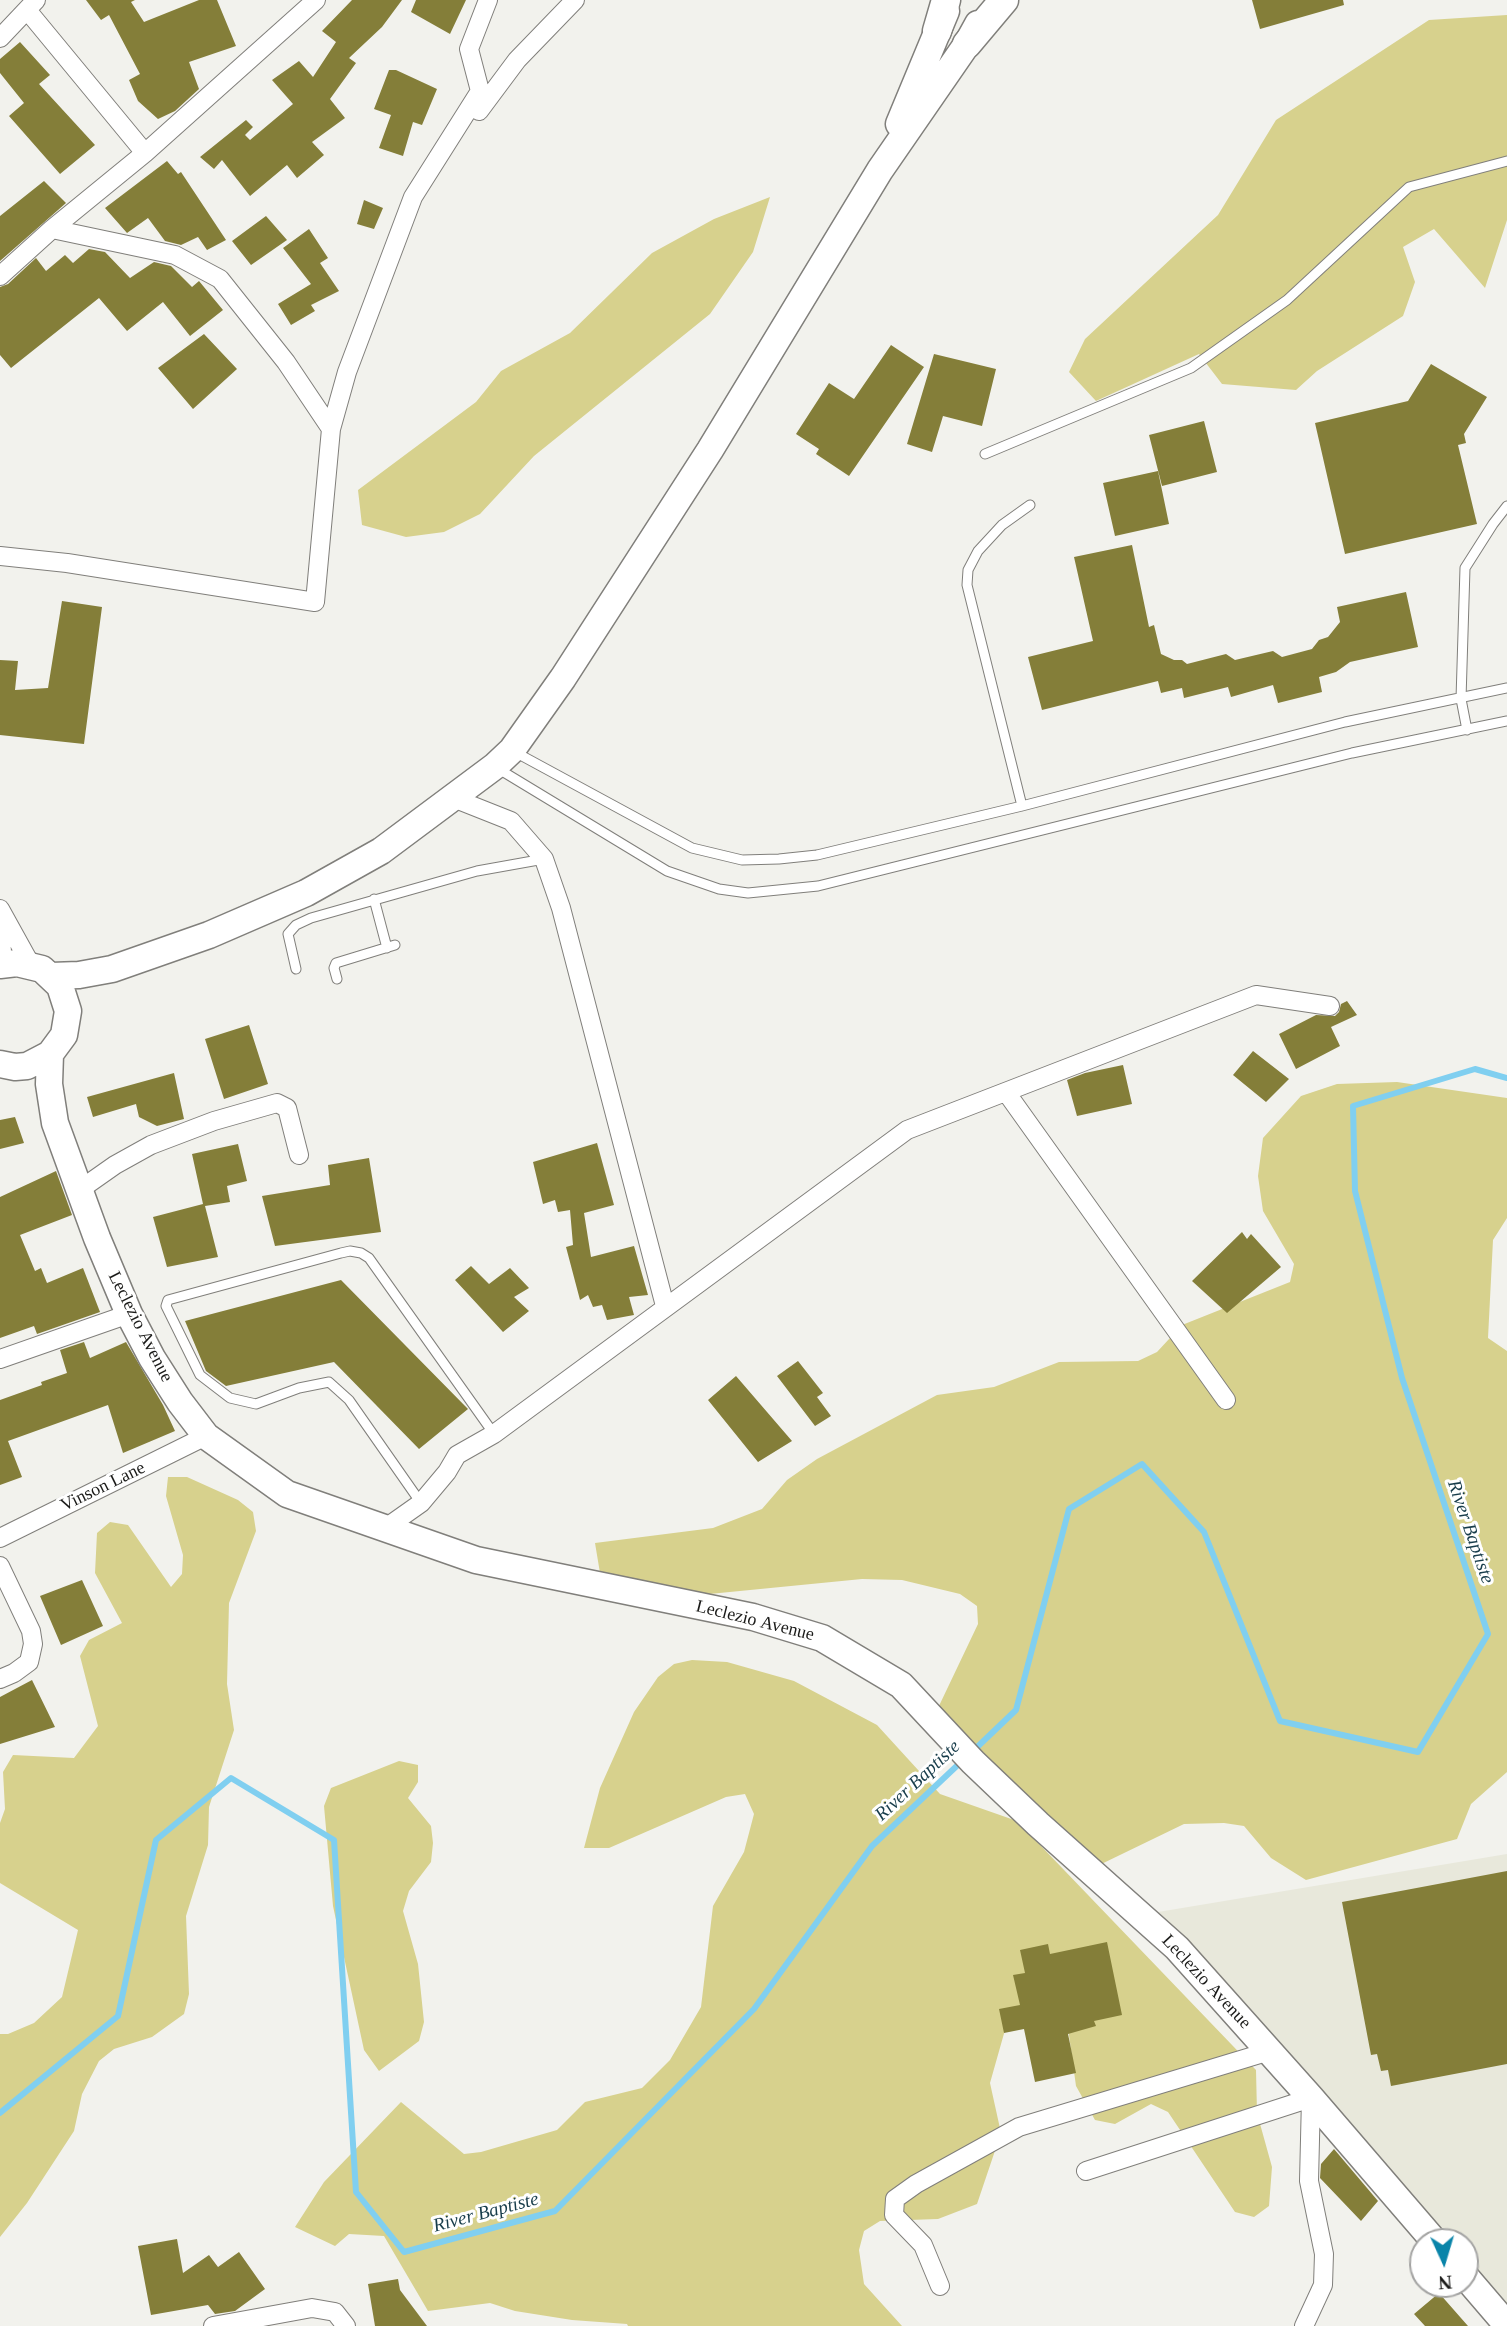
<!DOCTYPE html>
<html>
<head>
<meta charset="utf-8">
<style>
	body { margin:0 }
	#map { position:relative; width:1507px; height:2326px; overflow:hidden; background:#f2f2ed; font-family:"Times New Roman",serif }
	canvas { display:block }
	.north { position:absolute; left:1409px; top:2228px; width:70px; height:70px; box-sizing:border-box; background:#fff; border:2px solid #a4a4a3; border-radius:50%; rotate:176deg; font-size:19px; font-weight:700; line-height:28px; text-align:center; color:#1b1b19 }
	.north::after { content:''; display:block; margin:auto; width:24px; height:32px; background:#0984a9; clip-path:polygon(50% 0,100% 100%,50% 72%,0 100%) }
</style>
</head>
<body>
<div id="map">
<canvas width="1507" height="2326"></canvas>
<div class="north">N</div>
</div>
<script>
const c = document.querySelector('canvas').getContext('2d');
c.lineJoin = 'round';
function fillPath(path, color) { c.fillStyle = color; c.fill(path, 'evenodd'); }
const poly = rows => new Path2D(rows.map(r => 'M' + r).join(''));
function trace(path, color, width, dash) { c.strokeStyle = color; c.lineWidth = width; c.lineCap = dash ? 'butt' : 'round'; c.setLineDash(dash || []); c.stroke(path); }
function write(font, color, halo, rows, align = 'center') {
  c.font = font + ' "Times New Roman",serif'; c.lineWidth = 6; c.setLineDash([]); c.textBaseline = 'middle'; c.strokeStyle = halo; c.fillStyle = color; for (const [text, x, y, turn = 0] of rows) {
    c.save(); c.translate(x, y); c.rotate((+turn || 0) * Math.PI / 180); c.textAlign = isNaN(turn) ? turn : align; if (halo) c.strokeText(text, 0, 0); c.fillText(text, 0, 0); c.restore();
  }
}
fillPath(poly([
	[1507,1854,1507,2313,1465,2265,1465,2242,1445,2242,1158,1912]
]), '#e8e8db');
fillPath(poly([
	[1507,15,1507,220,1485,288,1434,229,1403,247,1415,282,1403,316,1317,371,1296,390,1222,384,1199,354,1096,401,1069,372,1085,339,1218,215,1276,120,1429,20],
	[770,197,753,252,710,314,534,456,480,514,444,532,406,537,362,525,358,490,476,402,501,371,570,333,652,253,714,219],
	[1397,1082,1507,1098,1507,1218,1493,1240,1488,1338,1507,1351,1507,1772,1471,1804,1457,1839,1306,1880,1271,1858,1244,1826,1224,1823,1184,1824,1089,1870,938,1708,978,1624,977,1606,960,1594,902,1580,862,1579,628,1602,601,1579,595,1543,713,1528,762,1509,787,1480,817,1459,937,1395,994,1387,1059,1362,1138,1361,1157,1352,1182,1325,1290,1282,1294,1264,1263,1211,1258,1176,1263,1138,1301,1096,1337,1084],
	[168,1477,187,1477,238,1500,253,1512,256,1531,229,1603,227,1684,234,1730,209,1807,208,1845,186,1916,189,1994,184,2014,152,2037,114,2049,99,2061,82,2094,74,2131,27,2203,0,2237,0,2034,8,2034,34,2023,62,1997,78,1930,0,1883,0,1823,5,1809,3,1772,13,1755,74,1758,98,1726,80,1656,89,1640,122,1623,95,1573,97,1533,110,1522,128,1525,171,1587,182,1574,183,1555,166,1496],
	[692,1660,727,1662,794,1681,877,1725,940,1794,1017,1821,1256,2070,1257,2113,1272,2167,1269,2206,1254,2217,1235,2212,1168,2112,1151,2104,1115,2124,1095,2120,1076,2086,1068,2028,1055,2013,1005,2030,990,2083,1001,2133,977,2204,938,2219,880,2221,864,2231,859,2250,864,2284,902,2326,628,2326,627,2324,572,2320,515,2311,490,2303,428,2311,384,2236,349,2234,335,2246,295,2227,324,2182,401,2102,464,2154,481,2152,557,2130,585,2102,642,2088,670,2060,701,2007,713,1906,744,1852,754,1814,745,1794,726,1797,609,1848,584,1848,600,1788,634,1712,658,1677,674,1664],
	[399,1761,418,1765,418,1782,408,1798,431,1826,433,1843,431,1862,409,1891,403,1911,418,1964,424,2022,419,2041,379,2071,364,2050,333,1906,324,1806,331,1788]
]), '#d7d18d');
trace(poly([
	[973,1751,1016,1710,1069,1509,1142,1464,1204,1532,1280,1721,1418,1752,1488,1634,1402,1378,1355,1191,1353,1106,1475,1069,1507,1078],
	[0,2113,118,2016,156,1840,231,1778,334,1840,356,2192,404,2252,555,2211,754,2009,872,1846,962,1761]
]), '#80cff0', 6);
fillPath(poly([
	[86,0,135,0,131,2,144,22,199,0,217,0,236,46,189,62,199,89,175,111,158,119,138,101,129,80,140,74,109,15,101,20],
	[352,0,402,0,382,27,349,58,356,63,330,99,345,118,312,142,324,155,297,178,287,165,250,196,222,160,214,169,200,157,246,120,253,127,245,135,250,140,293,104,272,80,299,61,313,77,336,42,322,31],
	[416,0,466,0,450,34,411,12],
	[1252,0,1343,0,1344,5,1260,29],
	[20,42,50,75,39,84,95,145,60,174,9,116,24,103,0,73,0,59],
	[389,70,396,70,437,89,422,125,413,122,403,156,379,148,391,115,374,109],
	[167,161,178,174,181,172,226,240,207,250,198,237,181,245,165,241,148,218,127,233,105,208],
	[44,181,66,203,0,261,0,216],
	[364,200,383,208,374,229,357,224],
	[266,216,287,240,251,265,232,241],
	[309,229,328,258,320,263,339,291,311,305,315,311,291,325,278,304,311,284,283,248],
	[89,249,105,252,130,278,154,262,171,266,192,287,199,281,223,310,190,336,163,302,127,331,99,298,11,368,0,355,0,287,8,284,36,258,46,271,65,255,73,263],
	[204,334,237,369,193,409,158,368],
	[891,345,924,367,849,476,816,454,819,449,796,434,829,383,854,399],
	[934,354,996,369,982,426,943,416,932,452,907,444],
	[1431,364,1487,397,1464,434,1466,443,1458,445,1477,524,1345,554,1315,423,1408,401],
	[1204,421,1217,472,1162,486,1149,435],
	[1158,471,1169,524,1115,536,1103,483],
	[1132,545,1149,627,1154,625,1161,654,1174,660,1182,660,1187,664,1226,654,1235,660,1273,651,1282,657,1312,649,1319,640,1328,637,1340,622,1337,607,1406,592,1418,647,1350,662,1336,672,1319,677,1322,692,1278,703,1273,685,1231,697,1228,687,1184,698,1182,688,1161,693,1158,681,1042,710,1028,657,1093,641,1074,557],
	[62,601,102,607,84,744,0,735,0,660,18,661,15,690,48,688],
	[1347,1001,1357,1015,1331,1027,1340,1046,1296,1069,1279,1034,1316,1015,1335,1016,1339,1012,1341,1004],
	[249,1025,268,1084,224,1099,205,1039],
	[1253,1051,1289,1079,1266,1102,1233,1075],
	[1123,1065,1132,1104,1077,1116,1067,1080,1085,1073],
	[174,1073,184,1119,157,1126,139,1117,136,1104,93,1117,87,1097],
	[15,1117,24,1143,0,1149,0,1120],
	[597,1143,614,1205,584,1213,591,1257,634,1246,648,1295,629,1297,634,1315,607,1320,602,1305,593,1307,588,1295,580,1300,566,1247,573,1245,570,1210,558,1212,555,1200,543,1204,533,1162],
	[238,1144,247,1181,227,1186,230,1202,205,1206,218,1257,167,1267,153,1217,203,1204,192,1154],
	[369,1158,381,1232,275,1246,262,1196,330,1185,328,1165],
	[56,1171,72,1215,20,1235,35,1271,41,1268,47,1283,83,1268,100,1312,37,1334,34,1326,0,1338,0,1197],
	[1242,1232,1247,1239,1251,1234,1281,1267,1227,1313,1192,1281],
	[471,1266,489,1284,510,1268,529,1288,514,1297,529,1311,503,1332,455,1280],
	[341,1280,468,1409,419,1449,334,1362,226,1386,206,1371,185,1321],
	[84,1342,90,1358,126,1342,163,1405,175,1431,123,1453,108,1405,8,1441,22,1477,0,1485,0,1400,42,1385,41,1382,67,1373,60,1350],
	[798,1361,823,1393,817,1397,831,1416,815,1426,777,1376],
	[736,1376,792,1441,758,1462,708,1400],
	[82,1580,103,1626,61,1645,40,1596],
	[32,1680,55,1727,0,1744,0,1697],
	[1507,1871,1507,2064,1391,2086,1388,2070,1381,2071,1377,2054,1371,2055,1342,1902],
	[1107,1942,1122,2015,1094,2021,1096,2026,1068,2034,1076,2073,1035,2082,1024,2029,1004,2033,999,2009,1020,2005,1013,1975,1025,1973,1020,1950,1048,1944,1050,1954],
	[1334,2149,1378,2201,1361,2221,1320,2178,1321,2164],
	[177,2239,183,2273,209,2255,218,2267,239,2252,265,2289,235,2311,215,2314,208,2305,151,2315,138,2246],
	[398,2279,400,2290,427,2326,375,2326,368,2284],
	[1439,2293,1468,2326,1425,2326,1414,2314]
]), '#847e39');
const service = poly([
	[985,454,1191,368,1287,300,1409,187,1507,161],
	[1467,730,1461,699,1465,568,1493,524,1507,506],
	[513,751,692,848,742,860,779,859,817,855,1022,806,1345,722,1507,688],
	[497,768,667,871,719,889,748,893,818,886,1352,753,1507,721],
	[1022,806,967,585,968,570,978,551,1002,525,1030,505],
	[374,899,387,948],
	[296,969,288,934,296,925,311,918,477,871,544,859],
	[337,979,334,968,336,963,395,945],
	[421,1503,349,1400,329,1382,299,1388,256,1404,230,1398,200,1375,166,1306,168,1300,341,1253,350,1251,361,1253,369,1258,494,1434]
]);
const minor = poly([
	[27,10,145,153],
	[0,38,36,0],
	[479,111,517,60,575,0],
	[0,276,52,229,145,153,316,0],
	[331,429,347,372,413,197,480,91,469,49,488,0],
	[0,556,67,563,315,602,331,429,286,362,220,279,175,255,52,229],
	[453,798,511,821,544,859,561,908,665,1306],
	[0,909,31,965],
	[0,927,3,964],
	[1006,1092,1226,1400],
	[78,1191,115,1165,151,1145,214,1121,277,1103,287,1108,299,1155],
	[0,1359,129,1314],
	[387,1527,421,1503,447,1472,457,1455,494,1434,907,1130,1256,995,1330,1006],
	[0,1538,206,1436],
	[0,1566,31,1631,33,1644,29,1662,14,1673,0,1679],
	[1086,2171,1311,2098,1309,2181,1324,2254,1323,2285,1304,2326],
	[940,2286,923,2245,894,2215,895,2199,916,2184,1019,2127,1270,2051],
	[213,2326,312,2308,335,2312,346,2326]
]);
const secondary = poly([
	[899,124,946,11],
	[0,965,17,963,42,969,60,986,68,1011,64,1035,50,1054,27,1066,15,1067,0,1064],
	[51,976,79,975,112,969,209,935,306,893,381,851,495,766,512,750,563,678,710,450,880,170,967,44,978,24],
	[50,1054,49,1084,55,1123,97,1238,129,1314,152,1358,180,1402,206,1436,287,1494,476,1560,753,1617,822,1638,901,1685,973,1762,1038,1824,1177,1948,1311,2098,1435,2242],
	[1465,2276,1507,2325]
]);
const primary = poly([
	[937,31,946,0],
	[967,44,1004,0]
]);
trace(service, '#807f7b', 11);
trace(minor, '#807f7b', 20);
trace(secondary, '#807f7b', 29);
trace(primary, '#807f7b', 31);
trace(service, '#fff', 9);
trace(minor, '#fff', 18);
trace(secondary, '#fff', 26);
trace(primary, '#fff', 28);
write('18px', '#1b1b19', '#fff', [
	["Leclezio Avenue",140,1327,63],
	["Vinson Lane",103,1487,-26],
	["Leclezio Avenue",755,1621,14],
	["Leclezio Avenue",1206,1982,47]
]);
write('italic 19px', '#183d4b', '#fff', [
	["River Baptiste",1470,1532,71],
	["River Baptiste",918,1781,-43],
	["River Baptiste",486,2213,-15]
]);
</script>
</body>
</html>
